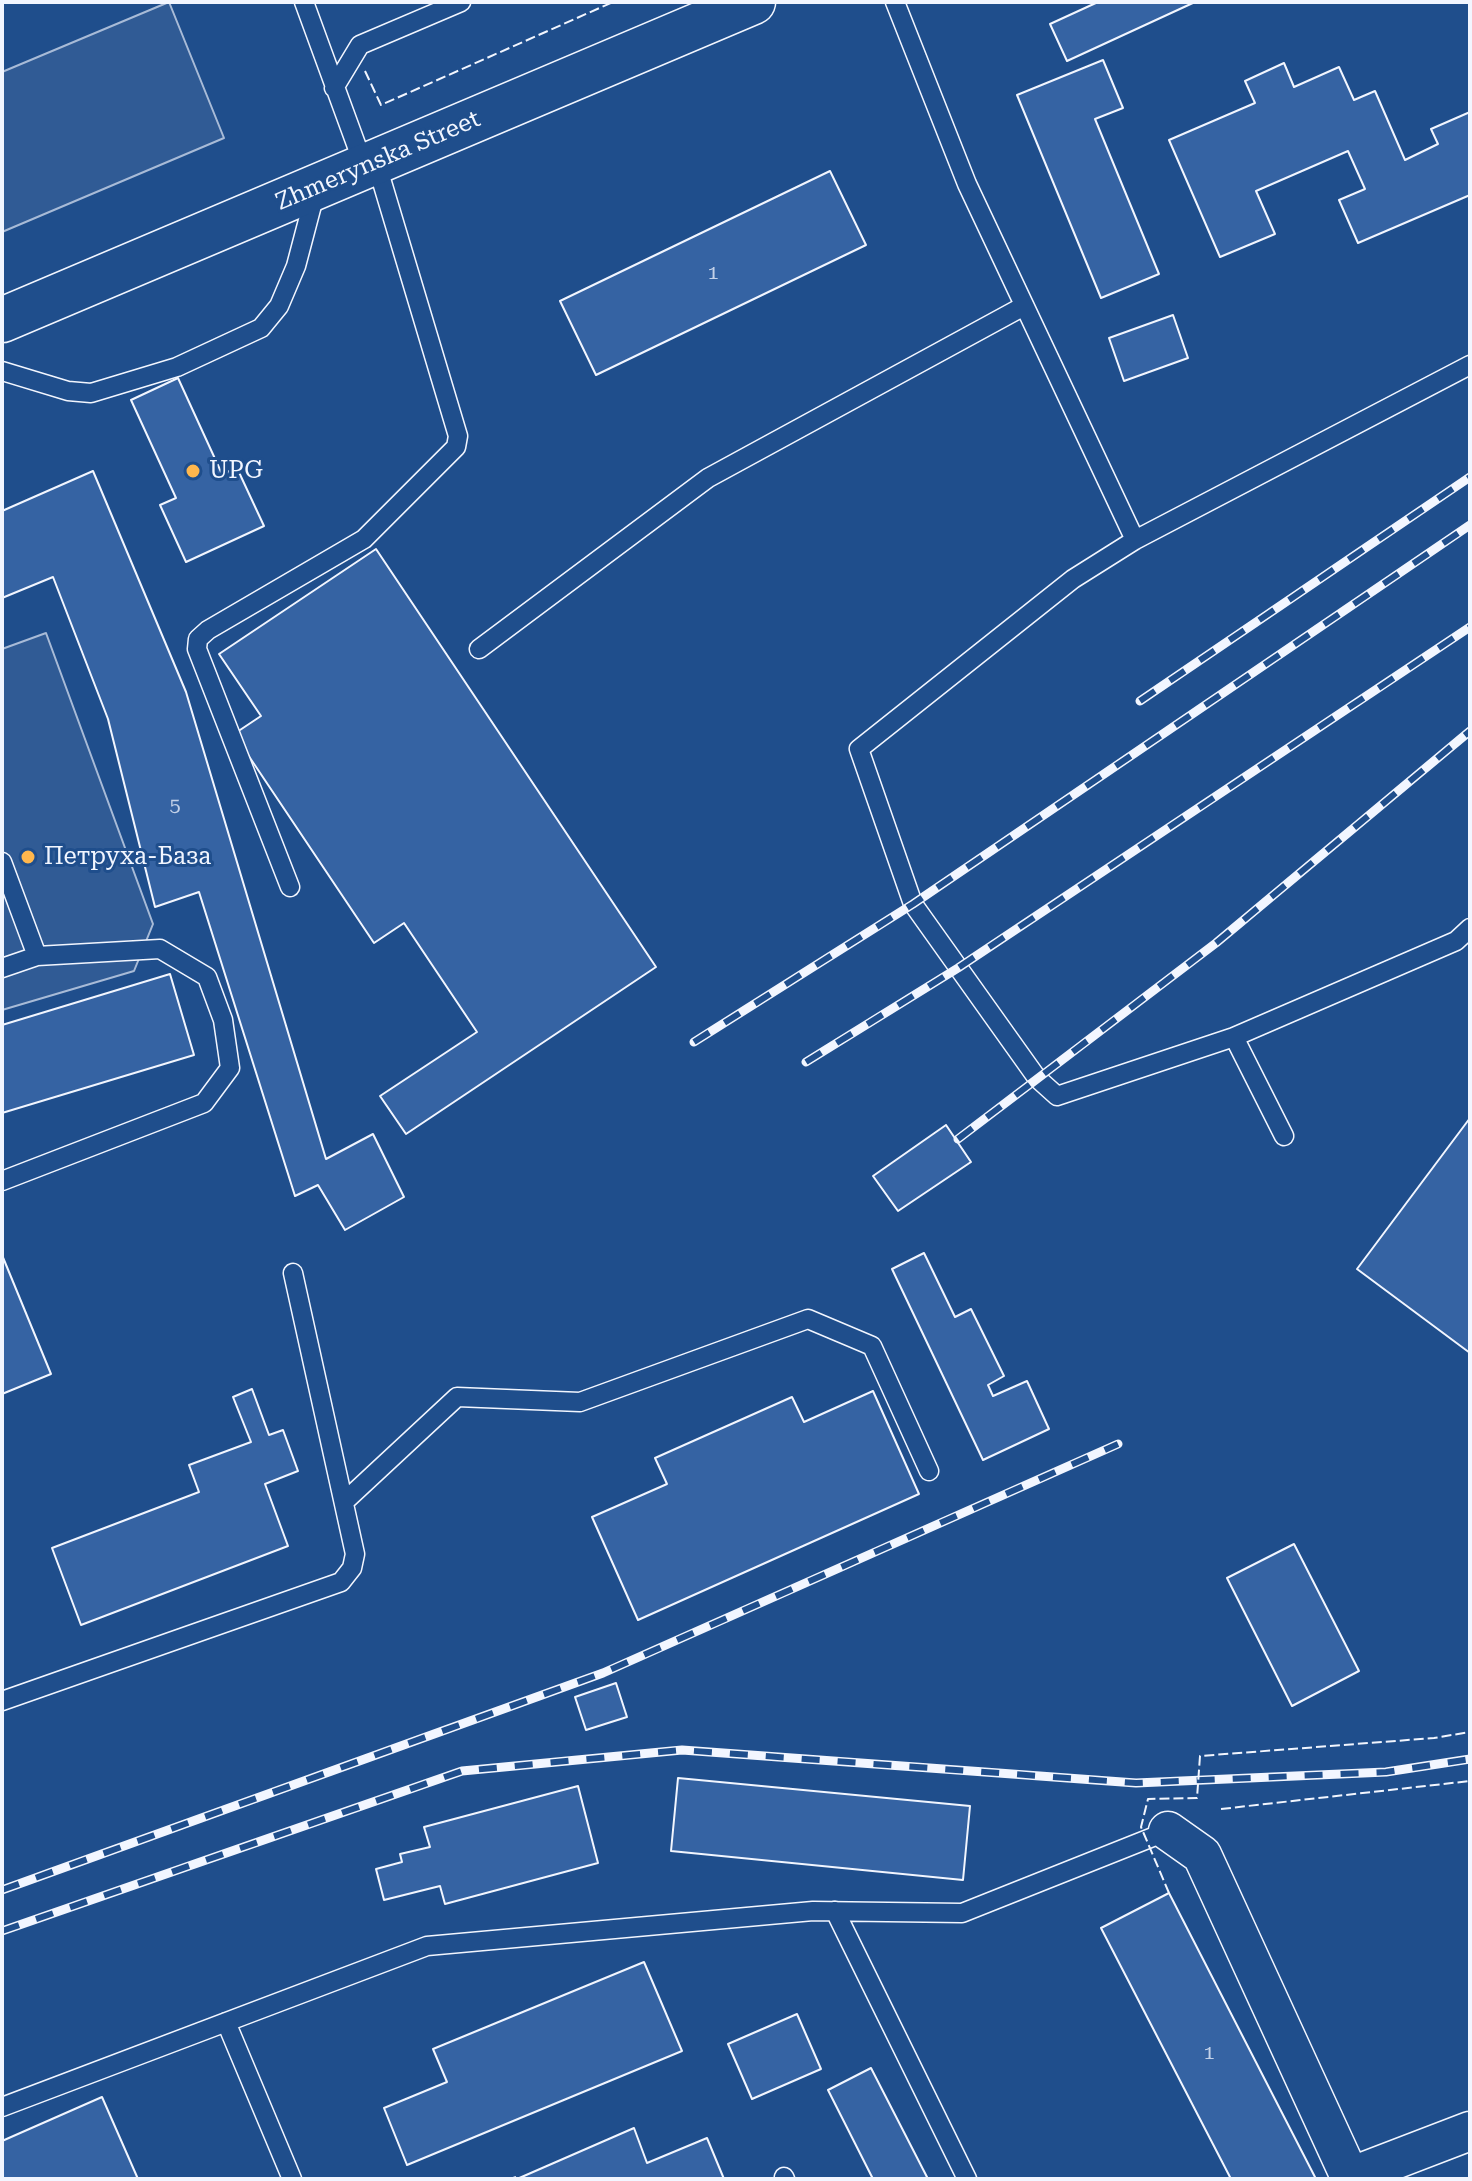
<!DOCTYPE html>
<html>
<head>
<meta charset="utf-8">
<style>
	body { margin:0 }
	#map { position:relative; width:1472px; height:2181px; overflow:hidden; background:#1f4e8c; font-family:"Roboto Serif",serif }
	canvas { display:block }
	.frame { position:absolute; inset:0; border:4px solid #f2f6ff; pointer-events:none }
</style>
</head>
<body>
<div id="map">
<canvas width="1472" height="2181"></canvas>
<div class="frame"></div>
</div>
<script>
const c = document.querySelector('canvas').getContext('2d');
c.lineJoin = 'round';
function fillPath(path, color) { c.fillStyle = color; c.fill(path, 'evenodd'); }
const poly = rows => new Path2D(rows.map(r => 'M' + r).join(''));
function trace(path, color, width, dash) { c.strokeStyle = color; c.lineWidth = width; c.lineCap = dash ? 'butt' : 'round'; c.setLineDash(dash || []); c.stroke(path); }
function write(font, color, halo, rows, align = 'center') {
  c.font = font + ' "Roboto Serif",serif'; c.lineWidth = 6; c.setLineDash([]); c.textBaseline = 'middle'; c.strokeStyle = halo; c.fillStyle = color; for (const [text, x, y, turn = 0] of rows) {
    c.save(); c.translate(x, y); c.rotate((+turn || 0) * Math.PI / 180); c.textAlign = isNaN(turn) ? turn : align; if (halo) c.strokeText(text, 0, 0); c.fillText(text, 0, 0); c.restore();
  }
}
const built = poly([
	[169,2,224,138,2,232,2,72,169,2],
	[46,633,153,924,134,971,2,1010,2,649,46,633]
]);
fillPath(built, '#305b95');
trace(built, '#a8bbd7', 2);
const building = poly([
	[1098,2,1195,2,1067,61,1050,24,1098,2],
	[1103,60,1123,108,1095,119,1159,274,1101,298,1017,95,1103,60],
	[1284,63,1294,87,1339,67,1354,100,1375,91,1405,160,1438,144,1431,129,1470,112,1470,195,1358,243,1339,200,1365,189,1348,151,1256,191,1275,234,1220,257,1169,140,1255,103,1245,81,1284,63],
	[830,171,866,245,596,375,560,301,830,171],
	[1173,315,1188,358,1124,381,1109,338,1173,315],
	[178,378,222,474,237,468,264,526,186,562,160,505,176,498,131,400,178,378],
	[93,471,186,692,326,1159,373,1134,404,1197,345,1230,318,1185,295,1196,199,892,155,907,108,719,53,577,2,598,2,511,93,471],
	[376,549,656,967,406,1134,380,1096,477,1032,404,923,374,943,234,734,261,716,219,654,376,549],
	[170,974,194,1055,2,1113,2,1025,170,974],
	[1470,1118,1470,1353,1357,1269,1470,1118],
	[946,1125,971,1162,898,1211,873,1176,946,1125],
	[924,1253,955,1317,971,1309,1004,1376,988,1385,993,1396,1027,1381,1049,1429,983,1460,892,1269,924,1253],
	[2,1255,51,1374,2,1394,2,1255],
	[252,1389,269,1435,283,1430,298,1471,265,1484,288,1546,81,1625,52,1548,199,1492,189,1465,251,1442,233,1397,252,1389],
	[873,1391,919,1494,638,1620,592,1517,667,1484,655,1458,792,1397,804,1422,873,1391],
	[1294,1544,1359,1671,1292,1706,1227,1578,1294,1544],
	[616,1683,627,1717,586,1730,575,1697,616,1683],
	[678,1778,970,1806,963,1880,671,1851,678,1778],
	[578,1786,598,1863,445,1904,440,1886,384,1900,376,1869,402,1862,400,1854,430,1847,424,1827,578,1786],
	[1169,1893,1316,2179,1231,2179,1101,1928,1169,1893],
	[644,1962,682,2051,407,2165,384,2108,447,2082,433,2049,644,1962],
	[797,2014,821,2069,752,2099,728,2044,797,2014],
	[871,2068,928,2179,873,2179,828,2090,871,2068],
	[102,2097,138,2179,2,2179,2,2141,102,2097],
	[634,2128,647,2163,707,2138,724,2179,517,2179,634,2128]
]);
fillPath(building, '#3563a3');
trace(building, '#f2f6ff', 2);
const service = poly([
	[304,2,364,166],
	[895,2,967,184,1135,540],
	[334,88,360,45,461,2],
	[1470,365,1135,540,1073,579,859,749,913,904,1037,1078,1057,1096,1234,1037,1456,941,1470,928],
	[2,371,68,391,91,393,177,367,261,328,279,306,296,266,316,190],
	[479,649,708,478,1024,306],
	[2,862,37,956,2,968],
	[290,887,197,649,198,639,208,630,364,539,456,447,458,436,376,162],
	[1234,1037,1284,1136],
	[2,1181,204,1103,230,1068,223,1020,207,977,160,949,37,956],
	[344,1502,457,1397,580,1402,808,1319,872,1346,929,1471],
	[2,1701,341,1582,352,1568,355,1554,293,1273],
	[835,1911,967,2179],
	[226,2022,292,2179],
	[2,2107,427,1946,813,1911,962,1913,1168,1831],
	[784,2177,785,2179]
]);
const minor = poly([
	[1168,1831,1202,1855,1351,2179],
	[1350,2177,1470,2131]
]);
const secondary = poly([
	[2,320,753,2]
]);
trace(service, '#f2f6ff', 21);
trace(minor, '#f2f6ff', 41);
trace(secondary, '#f2f6ff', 47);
trace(service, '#1f4e8c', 18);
trace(minor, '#1f4e8c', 38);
trace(secondary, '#1f4e8c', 44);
const rail = poly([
	[1140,701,1470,477],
	[694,1042,913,904,1470,525],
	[806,1062,958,968,1470,627],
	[958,1139,1216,943,1470,731],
	[2,1890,603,1673,1118,1444],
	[2,1931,462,1771,682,1750,1136,1783,1386,1772,1470,1759]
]);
trace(rail, '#f2f6ff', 9);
trace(rail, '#1f4e8c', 6, [18]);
trace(poly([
	[365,71,381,105,613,2],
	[1221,1809,1470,1781],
	[1169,1893,1141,1827,1148,1799,1197,1798,1200,1756,1434,1738,1470,1732],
	[510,2179,516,2177]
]), '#f2f6ff', 2, [10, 4]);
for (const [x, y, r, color] of [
	[193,471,8,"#ffb74d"],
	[28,857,8,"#ffb74d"]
]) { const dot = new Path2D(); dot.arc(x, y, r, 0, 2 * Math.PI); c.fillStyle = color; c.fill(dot); trace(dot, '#1f4e8c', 3); }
write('20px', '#c3d1e8', null, [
	["1",713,273],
	["5",175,805],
	["1",1209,2053]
]);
write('24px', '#f2f6ff', '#1f4e8c', [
	["Zhmerynska Street",378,161,-23]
]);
write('24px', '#f2f6ff', '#1f4e8c', [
	["UPG",209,471],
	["Петруха-База",44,857]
], 'left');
</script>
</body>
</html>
